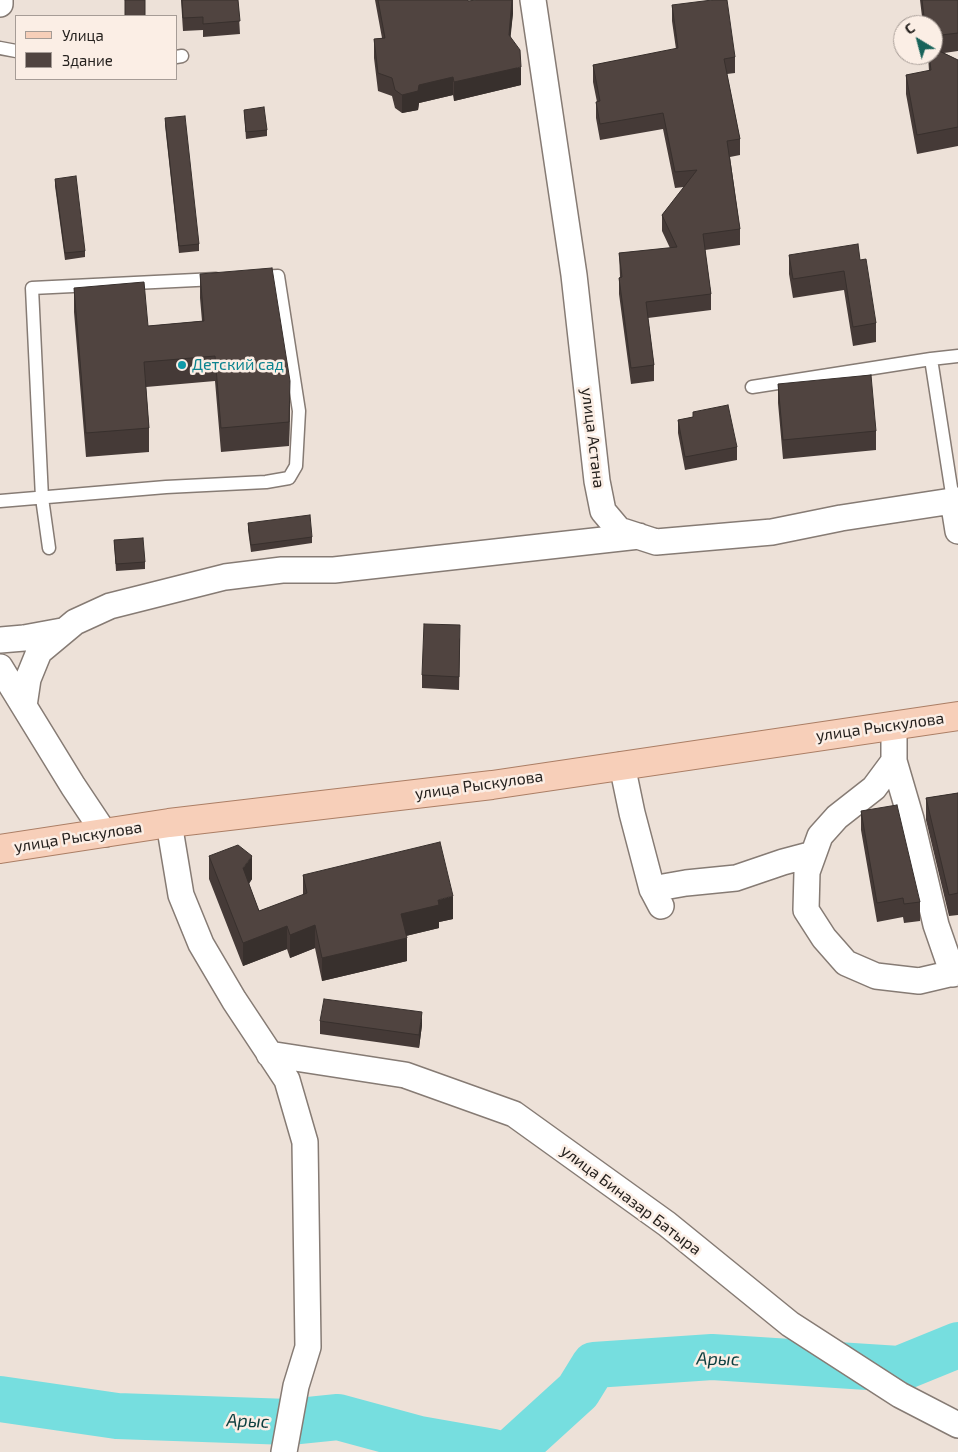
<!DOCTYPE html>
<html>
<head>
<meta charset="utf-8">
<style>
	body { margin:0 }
	#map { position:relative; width:958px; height:1452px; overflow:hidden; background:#ede1d8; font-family:"Exo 2",sans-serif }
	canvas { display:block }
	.legend { position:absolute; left:15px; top:15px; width:162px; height:65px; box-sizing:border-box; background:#fbeee5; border:1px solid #a69c96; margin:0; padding:6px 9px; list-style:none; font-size:15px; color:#26221f }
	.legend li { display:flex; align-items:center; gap:10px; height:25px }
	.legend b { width:25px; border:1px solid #a69c96 }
	.north { position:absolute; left:893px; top:15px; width:50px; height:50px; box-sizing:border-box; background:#fbeee5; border:1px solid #a69c96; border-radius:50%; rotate:323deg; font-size:14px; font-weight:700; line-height:20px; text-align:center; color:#26221f }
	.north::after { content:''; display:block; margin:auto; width:18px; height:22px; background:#18635a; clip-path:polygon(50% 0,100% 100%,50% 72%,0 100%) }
</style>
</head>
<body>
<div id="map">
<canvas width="958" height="1452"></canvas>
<ul class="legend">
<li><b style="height:6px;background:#f7cfb9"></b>Улица</li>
<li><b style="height:14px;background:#504440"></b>Здание</li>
</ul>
<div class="north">С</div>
</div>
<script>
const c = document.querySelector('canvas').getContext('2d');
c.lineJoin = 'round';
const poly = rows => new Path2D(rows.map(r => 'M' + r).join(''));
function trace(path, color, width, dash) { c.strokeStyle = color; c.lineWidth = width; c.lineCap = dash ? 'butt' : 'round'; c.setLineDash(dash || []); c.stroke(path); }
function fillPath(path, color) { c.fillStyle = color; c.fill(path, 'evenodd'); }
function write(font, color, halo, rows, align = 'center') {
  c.font = font + ' "Exo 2",sans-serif'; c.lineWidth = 5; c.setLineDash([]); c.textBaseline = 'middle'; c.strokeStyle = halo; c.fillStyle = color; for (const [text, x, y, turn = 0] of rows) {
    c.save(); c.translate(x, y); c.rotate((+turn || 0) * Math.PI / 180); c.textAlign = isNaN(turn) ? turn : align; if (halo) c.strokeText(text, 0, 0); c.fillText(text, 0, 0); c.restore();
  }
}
trace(poly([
	[0,1399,117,1416,289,1422,338,1417,419,1439,493,1452],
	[511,1452,578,1391,594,1365,712,1357,899,1369,958,1345]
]), '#76dedf', 46);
const service = poly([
	[0,48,16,51],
	[176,57,182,56],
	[931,359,958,356],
	[752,387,931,359,953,500],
	[0,501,166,487,266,482,289,478,296,466,299,411,278,276,258,277],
	[49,548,42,498,32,288,216,279]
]);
const minor = poly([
	[533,0,574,275,597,481,603,511,619,530,656,542,772,532,841,518,958,500],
	[0,4,0,0],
	[953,500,958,531],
	[0,640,24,638,62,631],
	[0,667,73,786,105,834],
	[24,706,28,679,39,652,75,622,110,606,225,577,282,570,334,570,639,536],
	[894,725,894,761,874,788,837,817,820,836,807,872,806,910,824,938,846,963,876,976,919,981,958,972],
	[894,761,911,819,936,925,953,974],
	[622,765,632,813,652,889,661,906],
	[169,823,181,895,201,944,234,1000,287,1080,305,1142,308,1347,296,1386,284,1452],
	[652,889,686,883,736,878,783,862,813,854],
	[269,1054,405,1075,514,1114,667,1224,790,1324,900,1395,958,1425]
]);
const primary = poly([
	[0,849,169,823,492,785,958,716]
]);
trace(service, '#867b74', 15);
trace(minor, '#867b74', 28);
trace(primary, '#ab7e65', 30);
trace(service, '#fff', 12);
trace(minor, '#fff', 25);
trace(primary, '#f7cfb9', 28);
fillPath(poly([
	[181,0,238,0,240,34,203,37,203,30,183,31],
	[375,0,468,0,468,1,513,0,513,13,510,37,521,85,454,101,453,95,419,103,418,110,402,113,395,108,392,96,378,91,374,58,374,39,382,38],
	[920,0,958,0,958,51,944,53,958,60,958,146,917,154,906,94,906,75,929,71,928,55,933,55,933,25,923,25],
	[672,5,735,57,735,73,727,74,740,139,740,155,730,157,740,229,740,245,705,250,711,294,711,310,648,318,654,365,654,381,631,384,619,294,619,278,620,277,619,253,670,248,662,231,662,215,684,187,675,188,663,129,600,140,596,118,596,102,597,102,593,82,593,65,676,49,672,21],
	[244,110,267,130,267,136,246,139],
	[165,118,199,244,199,251,179,253,165,125],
	[55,179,85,251,85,257,65,260,55,186],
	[789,255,860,260,876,323,876,342,853,346,844,290,793,298,789,274],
	[200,274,290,406,289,446,221,452,215,381,146,387,149,428,149,452,86,457,74,312,74,288,148,326,202,321,200,298],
	[778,384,876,431,876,450,783,459,778,403],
	[693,412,737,447,737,460,685,470,678,433,678,420,693,417],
	[248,523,312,537,312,543,251,552,248,530],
	[114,540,145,562,145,569,116,571],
	[460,638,459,690,422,688,422,675],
	[958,793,958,915,949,916,926,820,926,798],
	[861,811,920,902,920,921,904,923,903,917,877,922,861,830],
	[209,856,252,879,249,884,259,911,303,895,303,875,453,919,439,922,439,928,406,936,407,961,322,981,315,948,290,958,287,949,243,966,209,879],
	[320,1021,422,1025,419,1048,320,1034]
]), '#453a37');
fillPath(poly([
	[512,0,513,13,509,53,509,35],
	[521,67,521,85,454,101,454,82],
	[453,77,453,95,419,103,418,110,402,113,402,95,419,85],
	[290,381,290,406,289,446,289,422],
	[252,856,252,879,243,891,243,868],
	[453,896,453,919,439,922,439,928,401,937,401,914,438,900],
	[315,925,315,948,290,958,290,935],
	[287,926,287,949,243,966,243,943],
	[407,938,407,961,322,981,322,958],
	[422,1012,422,1025,419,1048,419,1035]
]), '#38302d');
const building = poly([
	[125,0,145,0,145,16,125,16,125,0],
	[182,0,238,0,240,21,203,24,203,17,183,18,182,0],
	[378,0,468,0,468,1,476,0,512,0,509,35,520,50,521,67,454,82,453,77,419,85,418,91,402,95,395,90,392,78,378,73,374,39,385,38,378,0],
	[712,0,727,0,735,57,724,59,740,139,727,141,740,229,703,234,711,294,646,302,654,365,631,368,619,278,622,277,619,253,677,247,662,215,697,170,675,172,663,113,600,124,596,102,600,101,593,65,678,48,672,5,712,0],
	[922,0,958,0,958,33,933,36,933,25,925,25,922,0],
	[933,48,958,60,958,127,917,135,906,75,931,70,929,55,933,55,933,48],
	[264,107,267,130,246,132,244,110,264,107],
	[185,116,199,244,179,246,165,118,185,116],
	[76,176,85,251,65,253,55,179,76,176],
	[858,244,860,260,866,259,876,323,853,327,844,271,793,279,789,255,858,244],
	[272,268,290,381,289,422,221,428,215,356,144,362,149,428,86,433,74,288,144,282,148,326,204,321,200,274,272,268],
	[871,375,876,431,783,440,778,384,871,375],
	[728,405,737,447,685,457,678,420,693,417,693,412,728,405],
	[310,515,312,537,251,545,248,523,310,515],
	[143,538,145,562,116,564,114,540,143,538],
	[424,624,460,625,459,677,422,675,424,624],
	[958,793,958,893,949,895,926,798,958,793],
	[897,805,920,902,904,904,903,898,877,903,861,811,897,805],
	[440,842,453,896,438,900,439,905,401,914,407,938,322,958,315,925,290,935,287,926,243,943,209,856,238,845,252,856,243,868,259,911,307,893,303,875,440,842],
	[324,999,422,1012,419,1035,320,1021,324,999]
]);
fillPath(building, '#504440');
trace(building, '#38302d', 1);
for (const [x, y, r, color] of [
	[182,365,5,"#0f9aa8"]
]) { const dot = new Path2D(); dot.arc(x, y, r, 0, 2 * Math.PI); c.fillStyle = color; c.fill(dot); trace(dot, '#fbeee5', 2); }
write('16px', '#0d838f', '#fbeee5', [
	["Детский сад",192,365]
], 'left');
write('16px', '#26221f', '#fbeee5', [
	["улица Астана",593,438,83],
	["улица Рыскулова",880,727,-8],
	["улица Рыскулова",479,785,-8],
	["улица Рыскулова",78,837,-9],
	["улица Биназар Батыра",631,1200,37]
]);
write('italic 18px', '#0b3e3e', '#fbeee5', [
	["Арыс",718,1359,1],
	["Арыс",248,1421,2]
]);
</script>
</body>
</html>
